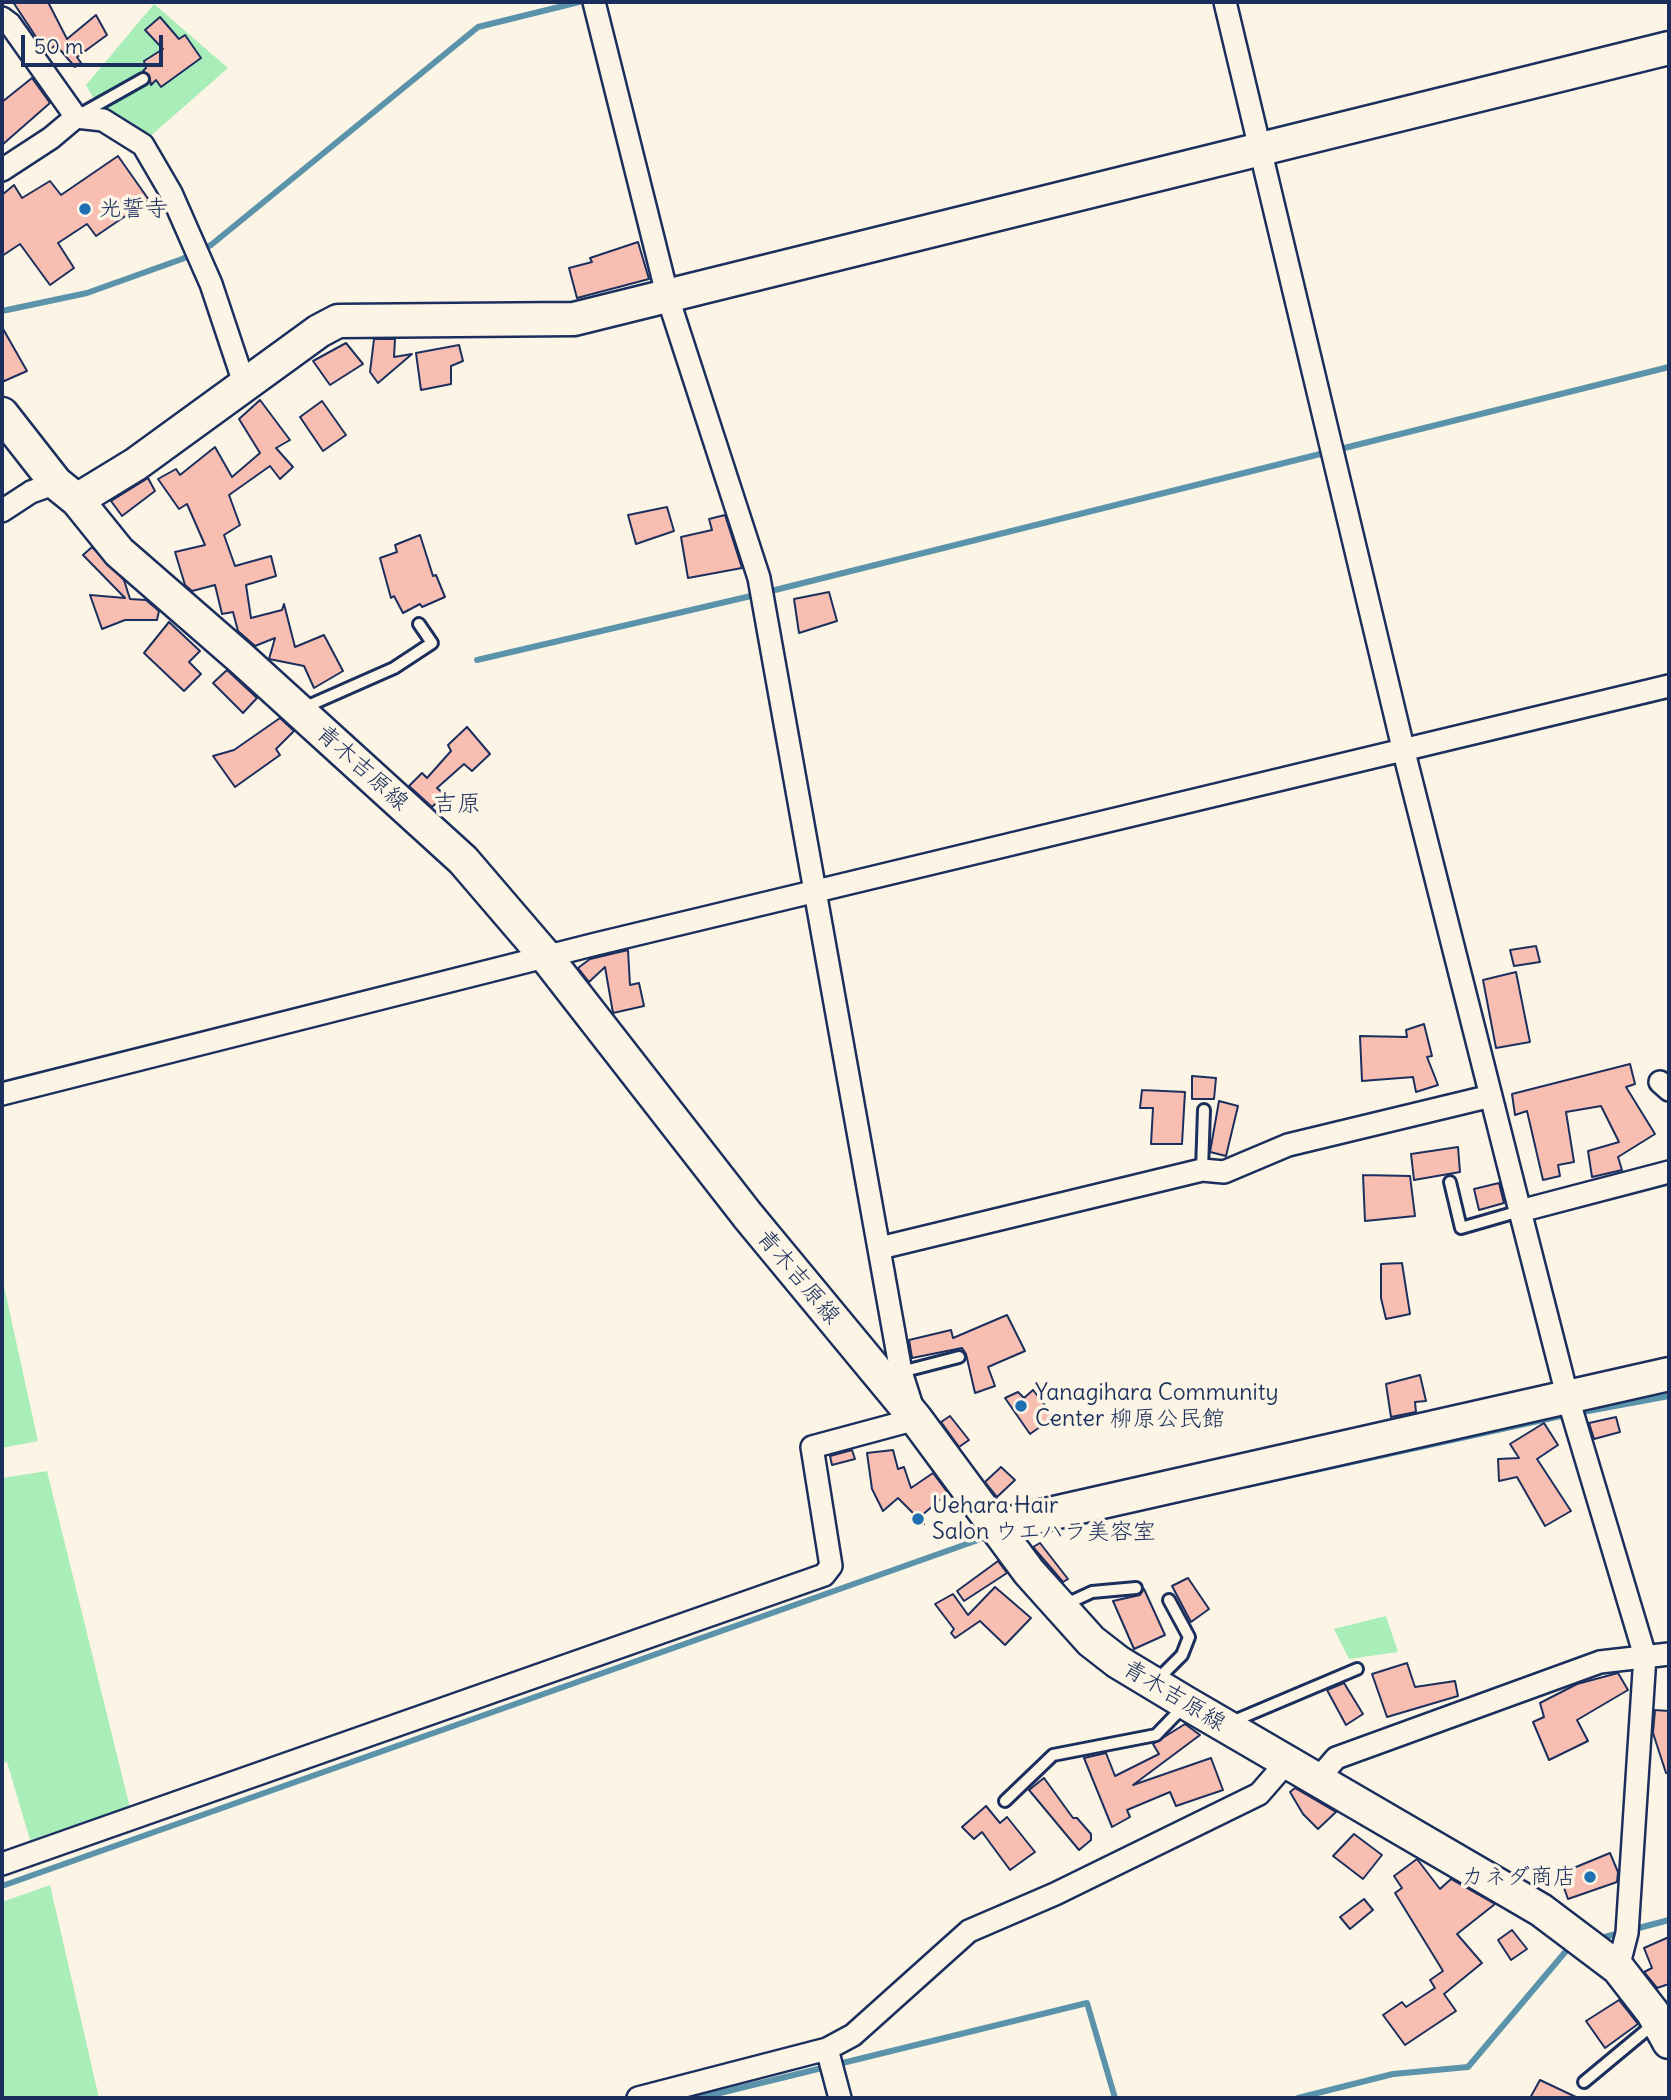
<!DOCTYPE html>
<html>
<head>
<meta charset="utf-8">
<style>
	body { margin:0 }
	#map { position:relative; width:1671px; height:2100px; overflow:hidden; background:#fcf5e5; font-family:Delius,sans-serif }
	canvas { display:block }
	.frame { position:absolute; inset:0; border:4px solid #1b2f5e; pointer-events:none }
	.scale { position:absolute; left:21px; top:35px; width:142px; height:32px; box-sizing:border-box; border:4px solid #1b2f5e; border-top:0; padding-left:9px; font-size:21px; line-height:24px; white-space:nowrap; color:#1b2f5e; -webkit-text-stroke:5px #fcf5e5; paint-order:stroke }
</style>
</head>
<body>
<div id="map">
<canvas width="1671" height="2100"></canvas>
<div class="frame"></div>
<div class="scale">50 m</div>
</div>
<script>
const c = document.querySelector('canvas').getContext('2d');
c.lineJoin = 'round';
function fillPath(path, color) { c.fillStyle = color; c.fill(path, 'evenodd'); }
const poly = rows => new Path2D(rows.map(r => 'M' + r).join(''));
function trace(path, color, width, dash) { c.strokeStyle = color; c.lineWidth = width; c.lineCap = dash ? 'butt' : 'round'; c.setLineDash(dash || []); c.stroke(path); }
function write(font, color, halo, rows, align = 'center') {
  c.font = font + ' Delius,"Klee One",sans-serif'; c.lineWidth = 7; c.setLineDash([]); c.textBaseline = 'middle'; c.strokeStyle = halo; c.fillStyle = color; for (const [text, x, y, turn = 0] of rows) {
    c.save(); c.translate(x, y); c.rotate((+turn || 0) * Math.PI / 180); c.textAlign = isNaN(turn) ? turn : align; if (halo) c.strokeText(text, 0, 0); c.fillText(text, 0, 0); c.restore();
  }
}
fillPath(poly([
	[154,4,228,68,146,140,102,114,86,85],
	[2,1277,38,1441,2,1448],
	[47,1471,130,1808,30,1840,7,1762,2,1763,2,1478],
	[1386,1616,1398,1652,1349,1659,1334,1629],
	[50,1885,99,2098,2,2098,2,1902]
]), '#a9edb8');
trace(poly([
	[2,311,87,293,182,259,211,245,478,27,579,2],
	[477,660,751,596,1669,367],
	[1247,1485,1561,1416,1669,1396],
	[2,1886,992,1535],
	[1597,1939,1669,1920],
	[700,2098,1087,2003,1115,2098],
	[1298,2098,1393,2074,1468,2067,1572,1944]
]), '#5b93ab', 6);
const building = poly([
	[13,2,48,2,67,39,96,15,107,35,77,57,81,63,75,67,56,45,46,52,13,2],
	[160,17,179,39,185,35,201,58,161,87,156,80,151,85,149,75,143,71,146,68,144,61,163,49,145,30,160,17],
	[32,78,50,103,2,145,2,102,32,78],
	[118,156,149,200,96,236,87,224,58,243,74,268,50,285,20,244,2,256,2,195,14,185,22,198,50,181,61,195,118,156],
	[638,242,649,279,577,298,569,268,592,262,590,258,638,242],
	[2,327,27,371,2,382,2,327],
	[374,339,395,339,394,357,412,354,378,383,370,372,374,339],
	[346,343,363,364,330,385,313,361,346,343],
	[459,345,463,361,451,366,451,384,421,390,416,353,459,345],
	[260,400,290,440,276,448,293,467,280,479,270,466,229,495,240,525,224,535,235,566,271,556,276,576,246,585,251,618,282,610,284,604,295,647,324,635,343,671,314,688,304,666,269,659,275,638,255,646,238,631,233,612,222,614,215,585,192,591,185,585,175,552,205,545,187,504,179,509,158,479,176,469,180,475,215,447,232,477,260,453,239,419,260,400],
	[322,401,346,435,323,451,300,417,322,401],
	[148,478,155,491,122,516,111,501,148,478],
	[667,507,674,531,636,544,628,515,667,507],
	[725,515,742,568,688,578,681,537,712,530,709,519,725,515],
	[420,535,433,576,436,575,445,597,422,607,420,604,403,613,394,596,391,598,380,558,397,552,395,545,420,535],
	[92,547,124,580,130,599,146,600,159,611,157,620,125,620,102,629,90,595,125,598,83,555,92,547],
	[829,592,837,621,799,633,794,599,829,592],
	[169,622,200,651,189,662,201,674,184,691,144,653,169,622],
	[227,670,257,698,243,713,213,683,227,670],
	[280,718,294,731,276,749,280,755,235,787,213,756,234,750,280,718],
	[467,727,490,754,472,771,464,764,437,788,445,795,432,807,409,786,422,773,427,778,451,751,448,745,467,727],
	[1536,946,1540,962,1514,966,1510,950,1536,946],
	[628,950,630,985,639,983,644,1006,613,1013,605,967,589,982,578,968,590,959,628,950],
	[1516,972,1530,1042,1496,1048,1483,980,1516,972],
	[1424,1024,1432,1056,1427,1057,1438,1085,1416,1092,1413,1077,1362,1081,1360,1036,1407,1037,1406,1030,1424,1024],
	[1630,1064,1635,1084,1626,1087,1655,1134,1618,1157,1622,1170,1592,1177,1588,1151,1619,1142,1601,1106,1566,1112,1574,1162,1558,1165,1560,1176,1543,1180,1527,1111,1515,1115,1512,1094,1630,1064],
	[1192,1076,1216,1078,1214,1099,1192,1099,1192,1076],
	[1142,1090,1185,1092,1182,1144,1151,1144,1153,1108,1140,1108,1142,1090],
	[1219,1101,1238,1106,1226,1156,1210,1152,1219,1101],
	[1458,1147,1460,1172,1414,1180,1411,1154,1458,1147],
	[1363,1175,1410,1176,1415,1216,1365,1221,1363,1175],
	[1499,1183,1504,1203,1479,1210,1474,1189,1499,1183],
	[1402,1263,1410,1314,1386,1319,1381,1298,1381,1264,1402,1263],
	[1007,1315,1025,1351,988,1367,995,1386,975,1393,966,1354,962,1348,912,1358,909,1340,951,1330,953,1338,1007,1315],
	[1420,1375,1426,1401,1415,1402,1416,1412,1391,1417,1386,1384,1420,1375],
	[1033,1390,1054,1417,1030,1434,1005,1398,1018,1392,1024,1398,1033,1390],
	[950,1416,969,1440,959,1447,941,1422,950,1416],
	[1616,1417,1620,1432,1594,1439,1589,1423,1616,1417],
	[1544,1423,1558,1445,1537,1459,1571,1511,1545,1526,1517,1477,1499,1481,1498,1459,1519,1458,1510,1444,1544,1423],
	[852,1450,855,1459,832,1465,830,1456,852,1450],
	[893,1450,898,1469,904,1467,911,1488,933,1473,948,1493,921,1516,924,1524,898,1498,883,1511,872,1489,867,1453,893,1450],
	[1001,1467,1015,1480,997,1497,985,1482,1001,1467],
	[1040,1543,1068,1579,1063,1582,1033,1547,1040,1543],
	[998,1561,1007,1573,964,1601,957,1591,998,1561],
	[1188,1578,1209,1609,1191,1622,1172,1586,1188,1578],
	[995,1587,1031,1618,1005,1645,980,1621,955,1638,951,1633,954,1629,935,1604,953,1594,968,1615,995,1587],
	[1144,1589,1165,1635,1134,1649,1113,1601,1140,1595,1144,1589],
	[1407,1663,1415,1687,1455,1681,1458,1696,1387,1717,1372,1674,1407,1663],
	[1618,1673,1628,1690,1577,1720,1588,1741,1549,1760,1533,1722,1544,1717,1540,1703,1577,1684,1618,1673],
	[1344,1683,1363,1714,1346,1725,1327,1690,1344,1683],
	[1655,1710,1669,1711,1669,1773,1666,1773,1653,1733,1655,1710],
	[1185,1724,1200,1735,1133,1785,1211,1758,1223,1790,1176,1806,1170,1792,1127,1810,1130,1817,1112,1827,1084,1758,1106,1753,1115,1776,1159,1754,1153,1744,1185,1724],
	[1044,1778,1073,1818,1077,1818,1091,1834,1091,1840,1079,1850,1029,1790,1044,1778],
	[1295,1788,1336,1812,1318,1829,1303,1814,1290,1792,1295,1788],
	[986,1806,1000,1823,1007,1817,1035,1852,1010,1870,982,1832,974,1839,962,1827,986,1806],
	[1354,1834,1382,1855,1363,1879,1333,1856,1354,1834],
	[1610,1853,1618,1872,1617,1882,1568,1899,1559,1874,1610,1853],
	[1417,1859,1440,1889,1451,1879,1495,1904,1457,1934,1482,1963,1444,1994,1456,2011,1405,2045,1383,2015,1402,2002,1406,2007,1435,1988,1430,1980,1443,1971,1395,1893,1402,1888,1394,1876,1417,1859],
	[1364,1899,1373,1910,1350,1929,1340,1917,1364,1899],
	[1512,1930,1527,1949,1511,1960,1498,1940,1512,1930],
	[1669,1937,1669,1984,1657,1988,1644,1972,1652,1968,1644,1948,1669,1937],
	[1619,2000,1638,2024,1605,2048,1586,2021,1619,2000],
	[1540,2080,1578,2098,1530,2098,1540,2080]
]);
fillPath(building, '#f9beb2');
trace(building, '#1b2f5e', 2);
const lane = poly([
	[79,115,143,79],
	[301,709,394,668,432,643,419,624],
	[1202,1170,1204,1110],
	[1450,1182,1461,1228,1520,1211],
	[901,1372,959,1357],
	[1064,1605,1092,1592,1136,1588],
	[1155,1682,1182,1655,1189,1637,1169,1600],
	[1229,1723,1357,1669],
	[1005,1801,1053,1755,1156,1735,1184,1706],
	[1584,2082,1655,2023]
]);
const street = poly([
	[1225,2,1404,752,1520,1211,1567,1395,1645,1656,1627,1933,1618,1968],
	[2,18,10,24,76,117],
	[2,170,51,138,76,117,103,120,143,145,171,193,211,284,245,386],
	[2,511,31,492,56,483],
	[1660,1082,1669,1090],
	[2,1094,596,944,1669,686],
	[1520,1211,1669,1172],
	[880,1248,1202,1170,1224,1172,1288,1145,1491,1096],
	[1318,1779,1336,1758,1600,1662,1669,1654],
	[2,1864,824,1575,831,1566,812,1447,916,1419,901,1372,759,578,668,298,594,2],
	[827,2049,840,2098],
	[638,2098,827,2049,853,2035,969,1931,1055,1894,1259,1794,1286,1763]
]);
const secondary = poly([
	[2,414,56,483,77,500,119,552,242,659,463,860,547,958,748,1216,916,1419,1029,1572,1091,1641,1118,1662,1186,1703,1541,1910,1618,1968,1653,2013,1669,2042],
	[77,500,136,464,319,331,338,321,574,319,1669,48],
	[996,1526,1669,1374]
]);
trace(lane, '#1b2f5e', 16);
trace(street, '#1b2f5e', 26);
trace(secondary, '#1b2f5e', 37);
trace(lane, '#fcf5e5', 10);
trace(street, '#fcf5e5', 21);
trace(secondary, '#fcf5e5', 32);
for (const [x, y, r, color] of [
	[85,209,7,"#1f6fb2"],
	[1021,1406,7,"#1f6fb2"],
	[918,1519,7,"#1f6fb2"],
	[1590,1877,7,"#1f6fb2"]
]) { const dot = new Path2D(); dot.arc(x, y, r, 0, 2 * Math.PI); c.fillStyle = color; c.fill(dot); trace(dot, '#fcf5e5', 2.5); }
write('23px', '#1b2f5e', '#fcf5e5', [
	["光誓寺",99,209],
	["Yanagihara Community",1035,1393],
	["Center 柳原公民館",1035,1419],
	["Uehara Hair",932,1506],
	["Salon ウエハラ美容室",932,1532],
	["カネダ商店",1576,1877,"right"]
], 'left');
write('23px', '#1b2f5e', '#fcf5e5', [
	["青木吉原線",362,768,42],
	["青木吉原線",798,1277,50],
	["青木吉原線",1174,1696,31]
]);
write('24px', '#1b2f5e', '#fcf5e5', [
	["吉原",457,804]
]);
</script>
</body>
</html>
